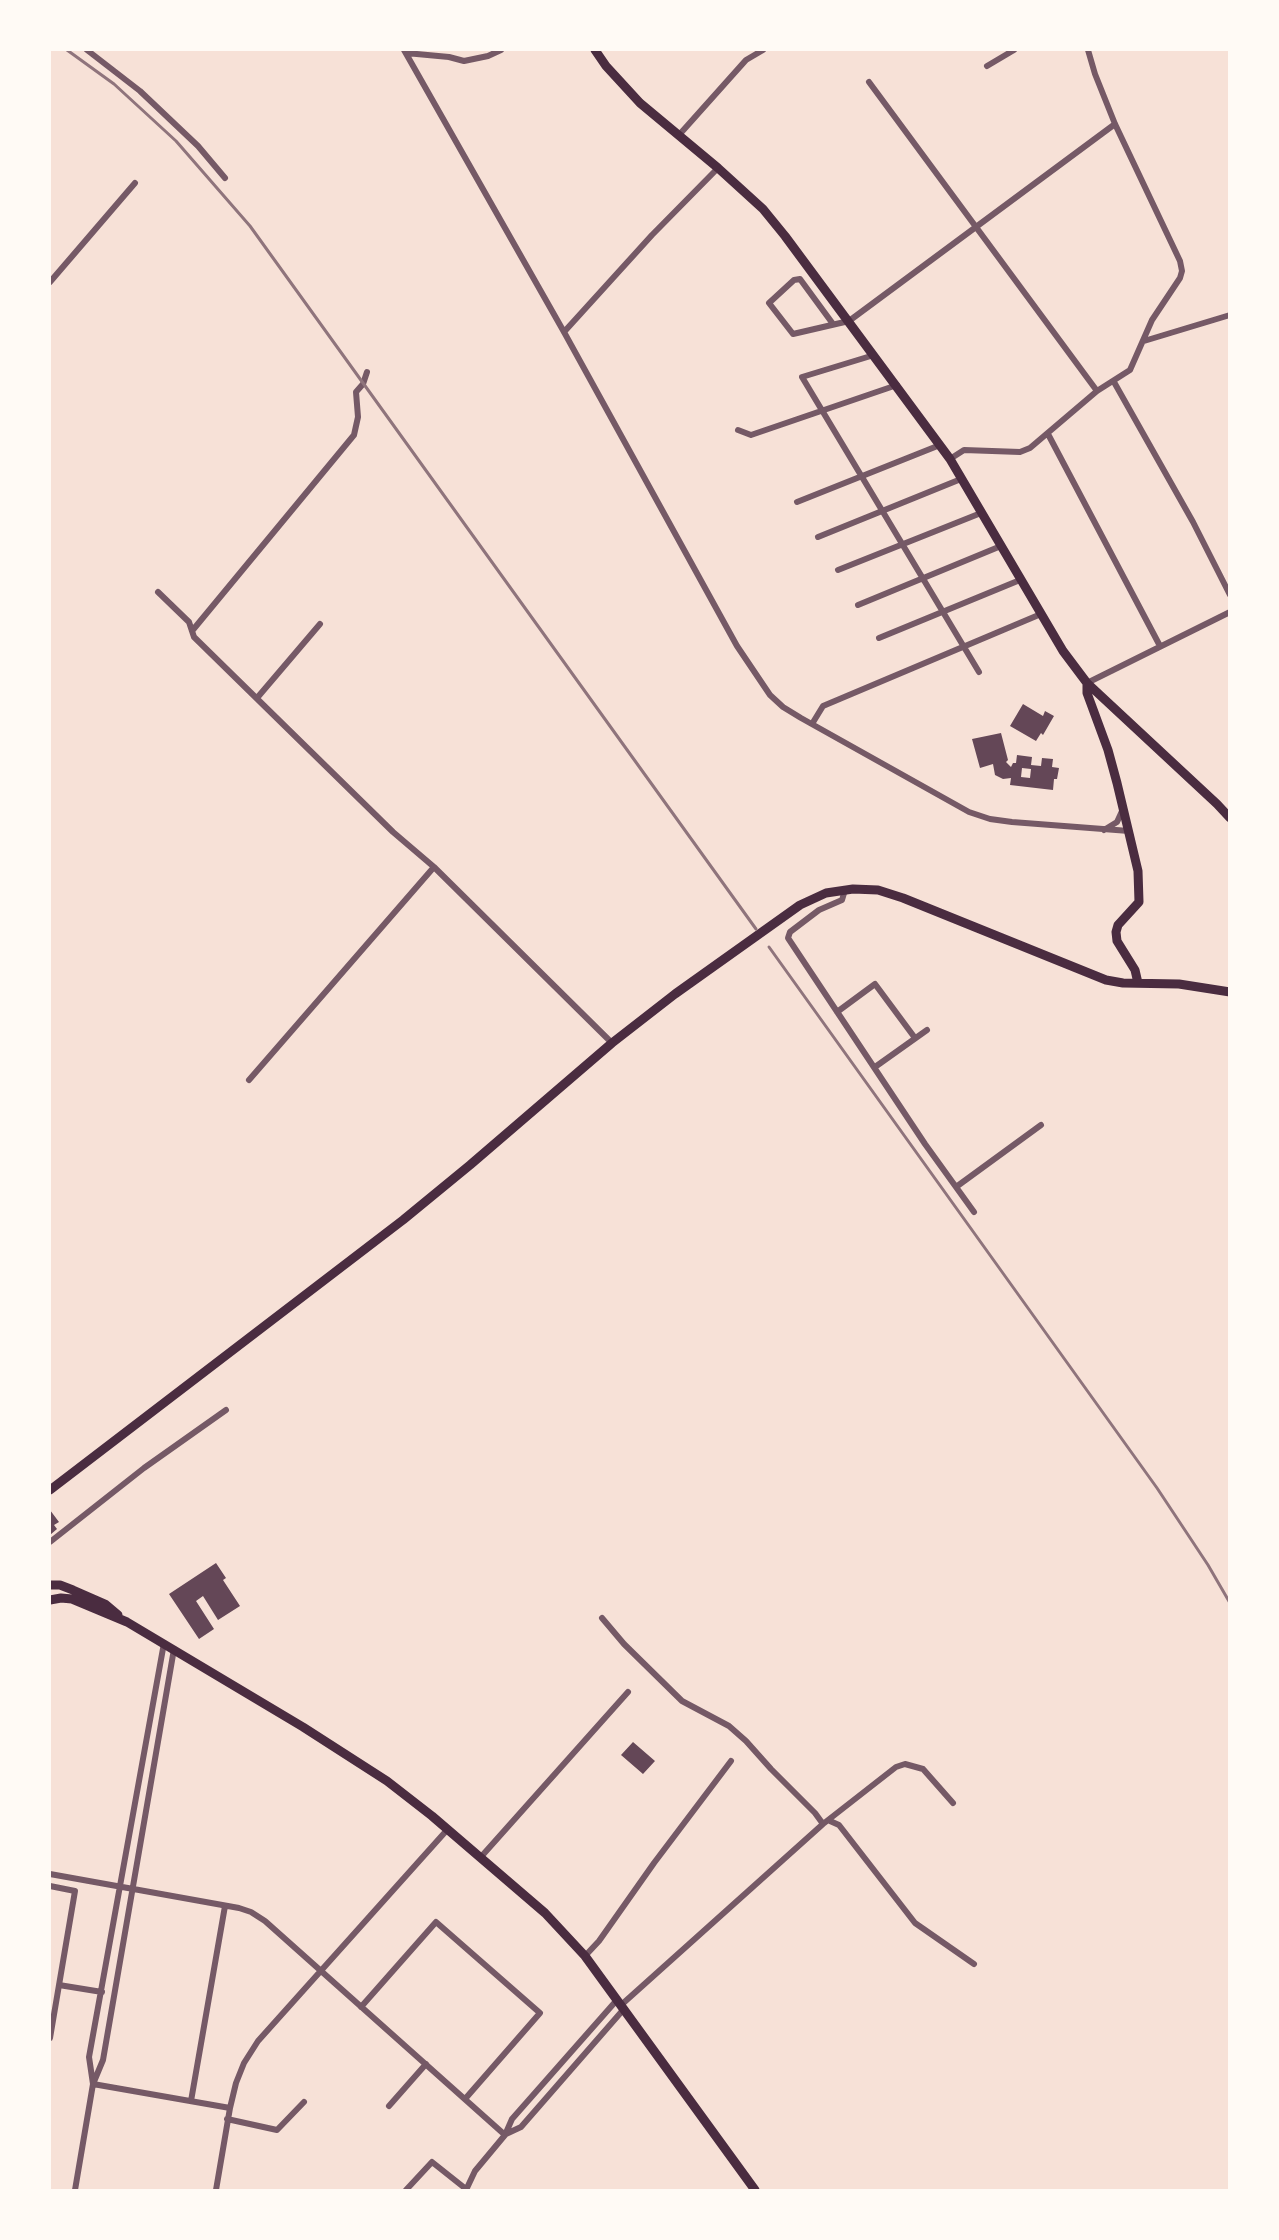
<!DOCTYPE html>
<html>
<head>
<meta charset="utf-8">
<style>
	body { margin:0 }
	#map { position:relative; width:1279px; height:2240px; overflow:hidden; background:#f7e1d7; font-family:"Exo 2",sans-serif }
	canvas { display:block }
	.frame { position:absolute; inset:0; border:51px solid #fffaf5; pointer-events:none }
</style>
</head>
<body>
<div id="map">
<canvas width="1279" height="2240"></canvas>
<div class="frame"></div>
</div>
<script>
const c = document.querySelector('canvas').getContext('2d');
c.lineJoin = 'round';
function fillPath(path, color) { c.fillStyle = color; c.fill(path, 'evenodd'); }
const poly = rows => new Path2D(rows.map(r => 'M' + r).join(''));
function trace(path, color, width, dash) { c.strokeStyle = color; c.lineWidth = width; c.lineCap = dash ? 'butt' : 'round'; c.setLineDash(dash || []); c.stroke(path); }
fillPath(poly([
	[1023,704,1043,716,1045,711,1054,716,1043,735,1041,733,1036,741,1010,726],
	[1001,733,1008,760,1006,762,1011,767,1013,763,1016,763,1017,755,1032,757,1031,765,1041,766,1042,758,1053,759,1052,767,1059,768,1057,779,1054,779,1053,790,1010,785,1011,778,1003,779,995,775,993,764,980,768,972,739],
	[1022,768,1031,769,1030,778,1021,777],
	[50,1510,59,1522,54,1525,57,1529,50,1535],
	[216,1563,226,1578,223,1580,240,1606,218,1620,203,1596,196,1601,214,1629,199,1639,169,1594],
	[633,1742,655,1761,643,1774,621,1755]
]), '#644757');
trace(poly([
	[87,50,140,91,198,146,225,178],
	[404,50,564,332,737,646,770,695,783,707,801,718,969,812,990,819,1012,822,1129,831],
	[406,53,449,57,464,61,488,56,501,50],
	[987,66,1014,50],
	[869,82,1097,391],
	[679,135,746,60,763,50],
	[50,282,135,183],
	[833,324,800,279,794,280,769,303,793,334,849,321,1115,124],
	[564,332,652,235,718,168],
	[1144,341,1230,315],
	[874,355,802,377,979,672],
	[1114,382,1193,522,1230,595],
	[738,430,751,435,897,385],
	[1048,434,1160,646],
	[950,459,964,450,1020,452,1030,448,1097,391,1130,370,1152,320,1180,278,1182,271,1180,261,1115,124,1095,74,1088,50],
	[797,502,940,445],
	[818,537,961,479],
	[838,570,981,513],
	[158,592,189,622,194,637,393,832,434,867,612,1043],
	[858,605,1001,546],
	[192,631,354,435,358,417,356,392,363,384,367,372],
	[879,638,1020,580],
	[1087,683,1230,612],
	[257,698,320,624],
	[812,724,823,706,1041,614],
	[1104,830,1117,822,1123,809],
	[845,890,842,900,819,910,790,932,788,938,925,1144,974,1212],
	[837,1012,875,984,915,1038],
	[875,1067,927,1030],
	[249,1080,434,867],
	[956,1187,1041,1125],
	[50,1542,144,1468,226,1410],
	[602,1618,624,1644,682,1701,729,1726,746,1741,771,1769,815,1813,823,1824],
	[830,1821,839,1825,915,1923,974,1964],
	[480,1858,628,1692],
	[50,1874,239,1908,251,1912,265,1921,505,2135],
	[50,1886,75,1891,50,2038],
	[585,1956,599,1941,654,1863,731,1761],
	[59,1985,102,1992],
	[620,2006,823,1824,896,1767,905,1764,923,1769,953,1803],
	[361,2007,436,1922,540,2013,465,2099],
	[93,2084,89,2057,164,1643],
	[93,2084,230,2108],
	[191,2101,225,1906],
	[389,2106,426,2064],
	[227,2119,277,2130,304,2102],
	[506,2134,521,2127,623,2010],
	[75,2190,93,2084,103,2060,174,1649],
	[216,2190,230,2108,236,2083,244,2063,258,2041,447,1830],
	[406,2190,432,2162,466,2189],
	[466,2190,475,2171,505,2135,512,2119,616,2001]
]), '#755966', 6);
trace(poly([
	[595,50,606,66,640,103,718,168,763,209,785,236,950,459,1063,651,1087,683,1217,804,1230,818],
	[1087,683,1087,693,1108,750,1117,783,1138,871,1139,902,1118,925,1116,932,1117,941,1135,970,1138,983],
	[50,1490,403,1220,470,1165,612,1043,675,994,800,905,826,893,853,889,878,890,903,898,1106,980,1123,983,1179,984,1230,992],
	[50,1585,60,1585,73,1590,105,1604,118,1615],
	[50,1600,61,1598,72,1599,127,1622,303,1727,387,1781,432,1816,545,1913,585,1956,755,2190]
]), '#4a2c40', 9);
trace(poly([
	[67,50,114,84,176,141,250,226,756,929],
	[769,947,1157,1488,1208,1565,1230,1603]
]), '#8f747c', 3);
</script>
</body>
</html>
